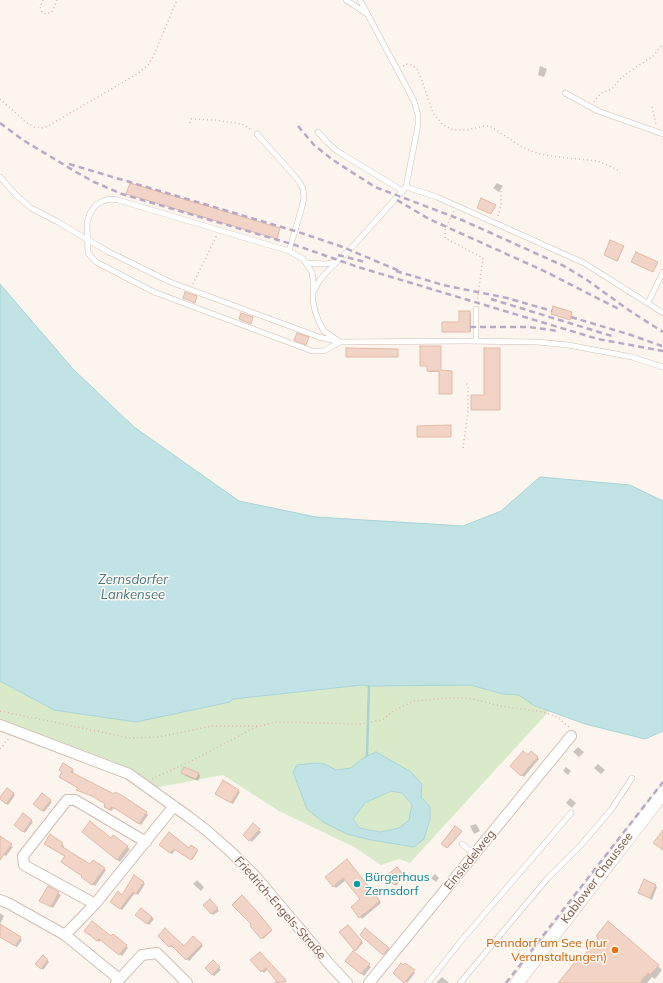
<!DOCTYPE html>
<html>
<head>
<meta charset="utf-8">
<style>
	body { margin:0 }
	canvas { display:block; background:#fcf5ed }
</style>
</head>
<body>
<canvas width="663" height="983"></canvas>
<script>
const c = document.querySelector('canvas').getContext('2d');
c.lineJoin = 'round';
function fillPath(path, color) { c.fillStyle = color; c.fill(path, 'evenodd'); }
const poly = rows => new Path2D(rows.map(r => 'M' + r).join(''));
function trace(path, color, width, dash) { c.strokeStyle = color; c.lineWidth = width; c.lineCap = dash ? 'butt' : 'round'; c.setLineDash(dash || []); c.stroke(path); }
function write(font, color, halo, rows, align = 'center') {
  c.font = font + ' Mulish,sans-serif'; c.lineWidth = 3; c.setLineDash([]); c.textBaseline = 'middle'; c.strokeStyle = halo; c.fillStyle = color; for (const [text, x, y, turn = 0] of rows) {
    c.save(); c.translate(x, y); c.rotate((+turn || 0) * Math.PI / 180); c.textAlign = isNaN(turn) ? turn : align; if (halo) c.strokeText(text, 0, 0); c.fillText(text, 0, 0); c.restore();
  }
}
fillPath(poly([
	[0,681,54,710,233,699,362,685,470,685,503,694,519,695,533,705,550,710,410,863,399,859,381,865,354,847,279,811,223,775,154,788,0,721],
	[363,758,422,784,414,847,371,840,307,809,293,772,325,764,336,770,351,768],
	[391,791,402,793,412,806,409,820,399,828,380,832,359,828,353,819,365,803]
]), '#d9eaca');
const water = poly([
	[0,284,73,369,134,427,239,501,316,517,463,526,501,511,540,477,630,485,663,501,663,731,645,739,585,724,533,705,519,695,503,694,470,685,369,686,362,685,233,699,230,702,136,722,54,710,0,681,0,284],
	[376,752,411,772,422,784,421,797,430,807,430,819,424,839,414,847,371,840,347,834,323,822,307,809,293,772,297,765,315,763,325,764,336,770,351,768,363,758,376,752],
	[391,791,402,793,412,805,409,820,399,828,380,832,359,828,353,819,365,803,391,791]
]);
fillPath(water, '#c1e3e6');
trace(water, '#a7d3d8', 1);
fillPath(poly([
	[540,66,547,69,544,77,538,75],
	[497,183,503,186,499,192,493,188],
	[623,247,618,261,605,256],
	[460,312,471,313,471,332,444,332,460,323],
	[441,347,441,371,452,372,452,394,440,394,440,372,428,372,428,366,421,366],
	[500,349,500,410,473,410,485,396],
	[451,426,451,437,418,437],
	[578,747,584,752,579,757,573,752],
	[531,753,539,759,524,777,511,766,528,756],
	[598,764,605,770,601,774,594,768],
	[566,767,571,771,568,775,563,771],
	[184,768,199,774,200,776,198,781,184,775,182,773],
	[72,770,74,771,72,774,146,813,148,815,141,825,119,810,113,808,112,811,107,809,105,807,106,804,95,797,79,791,78,790,78,788,62,778],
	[238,790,240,792,233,804,218,795],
	[13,793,15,795,8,805,2,800],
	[570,798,576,803,572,808,566,803],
	[50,801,52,802,44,812,36,806],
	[31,821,33,822,25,833,17,826],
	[476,824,480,831,474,834,470,826],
	[254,825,261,832,252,842,244,835],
	[456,828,461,833,448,848,443,844],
	[86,834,111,839,113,836,130,849,120,862],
	[0,842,13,847,6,856,0,852],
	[62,844,64,846,63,848,90,866,104,869,106,870,95,886,84,878,66,857,47,846],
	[161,845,190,849,198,851,192,860,176,849,172,854],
	[348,862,381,903,362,919,360,917,361,899,346,880,336,888,334,886],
	[397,868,404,876,396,886,388,877],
	[435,874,439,878,436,882,431,878],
	[197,880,204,887,201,891,193,884],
	[143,883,145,884,138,895,135,893,122,910,113,904],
	[655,885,657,887,652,900,639,893],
	[48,887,61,895,53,908,42,902],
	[212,902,219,911,213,915,211,913],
	[256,911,272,931,263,939,251,926],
	[0,913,4,916,0,924],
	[138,917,152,917,154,919,149,925],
	[348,926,363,943,356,951,340,932],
	[87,933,111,938,113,935,128,948,122,956,101,940,99,942],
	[362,935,388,949,390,950,386,955],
	[159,936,184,947,194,937,203,946,189,961,173,946,172,948],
	[20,938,22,940,17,947,5,940],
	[259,953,287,982,274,983,277,980,268,969,264,973,252,960],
	[43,956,49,962,43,970,36,964],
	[581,960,658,966,662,970,655,979,652,977,647,983,559,983],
	[213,961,221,970,214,976,206,968],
	[348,962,369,965,371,967,364,976],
	[405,964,415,973,407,983,394,973],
	[442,977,449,983,436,983]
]), '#0003');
trace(poly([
	[367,755,369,686]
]), '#a7d3d8', 2.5);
const building = poly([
	[130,183,280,228,277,239,126,194,130,183],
	[481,198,496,205,491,214,477,208,481,198],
	[610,240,624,246,617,261,604,255,610,240],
	[636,252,658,262,653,272,631,262,636,252],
	[185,292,197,296,195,303,183,298,185,292],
	[553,306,572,312,570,320,551,314,553,306],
	[459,311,470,311,470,332,442,332,442,322,459,322,459,311],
	[241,313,253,317,251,324,239,319,241,313],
	[297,333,309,337,306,345,294,340,297,333],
	[420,346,441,346,441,370,452,371,452,394,439,394,439,371,427,371,427,366,420,366,420,346],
	[346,348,398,349,398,357,346,357,346,348],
	[484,348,500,348,500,410,471,410,471,395,484,395,484,348],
	[451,425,451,437,417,437,417,426,451,425],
	[523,751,528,755,531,751,538,757,521,776,510,766,523,751],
	[63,763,73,769,71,772,114,794,115,792,123,796,147,812,139,824,116,809,111,807,110,810,104,807,105,804,92,796,76,790,78,788,59,777,62,772,59,770,63,763],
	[184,767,199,773,196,779,181,773,184,767],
	[223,780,239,790,231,803,215,794,223,780],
	[7,788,14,793,6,804,0,799,0,797,7,788],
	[42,793,51,800,42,811,33,804,42,793],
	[23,813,32,820,23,832,14,825,23,813],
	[90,821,111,838,113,835,128,846,117,860,82,832,90,821],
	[253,823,260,829,249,841,243,835,253,823],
	[455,826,462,831,447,848,441,844,455,826],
	[663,830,663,850,653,843,663,830],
	[169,832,189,848,191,845,198,850,191,860,174,849,170,853,159,845,169,832],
	[50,834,63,843,61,846,90,864,93,860,105,868,92,885,81,877,82,876,61,862,65,856,44,844,50,834],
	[0,836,12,844,0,860,0,836],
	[347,859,380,901,359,918,351,907,360,899,343,878,333,887,325,877,347,859],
	[397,867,403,874,399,878,400,879,394,885,386,876,397,867],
	[134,875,144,882,136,894,133,892,120,909,110,902,118,891,122,895,134,875],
	[644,879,656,885,650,898,638,893,644,879],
	[48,886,59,892,51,907,39,901,48,886],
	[242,895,255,909,272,930,261,939,250,926,251,924,232,905,242,895],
	[210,899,218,908,211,914,203,905,210,899],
	[141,908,152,917,147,924,135,915,141,908],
	[92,921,111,936,113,934,127,945,119,955,99,939,97,941,84,931,92,921],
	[608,921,659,965,650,975,648,973,640,983,558,983,579,957,581,959,598,938,596,936,608,921],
	[0,924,21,937,15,946,0,937,0,924],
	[348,925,362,941,355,951,339,932,348,925],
	[165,928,184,946,193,936,202,944,186,960,171,945,169,947,158,936,165,928],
	[365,928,389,948,383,955,360,935,365,928],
	[353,951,370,964,361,974,345,961,353,951],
	[260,952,286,980,282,983,278,983,266,968,261,972,250,960,260,952],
	[43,955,48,960,41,969,35,964,43,955],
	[213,960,220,967,212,975,205,968,213,960],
	[401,963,403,965,405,963,415,970,404,983,393,973,401,963]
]);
fillPath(building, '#f1d4c5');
trace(building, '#e3b9a6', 1);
const lane = poly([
	[346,0,367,14],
	[565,93,598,111,663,134],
	[318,132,328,143,337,151,403,191],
	[257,134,299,181,303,189,304,198,302,207,289,251],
	[0,177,16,195,31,208,58,222,107,251,170,282,319,337,340,342,466,341,537,342,568,345,632,357,663,367],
	[406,187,437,197,584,263,663,313],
	[110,199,118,200,289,251,303,259,312,272,313,280,313,301,315,311,319,322,324,331,340,342,324,351,312,351,154,292,96,262,88,253,87,223,90,213,96,205,103,201,110,199],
	[307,263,325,264,336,262],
	[314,291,319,281,325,274,354,245,406,187,418,125,418,115,414,101,360,0],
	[648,303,663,272],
	[476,309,476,341],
	[462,844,474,854],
	[428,983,461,941,571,813],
	[460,983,547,879,581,845,611,810,632,778]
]);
const street = poly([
	[0,725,129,774,189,817,206,830,230,851,256,877,331,966,347,983],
	[0,900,8,903,65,935,119,979],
	[95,904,24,865,23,856,67,800,75,800,146,842],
	[65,935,95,904,174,806],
	[116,983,142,955,157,953,187,983],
	[369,983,571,736]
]);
const secondary = poly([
	[517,983,663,793]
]);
trace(lane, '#cfbdb1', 6);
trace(street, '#cfbdb1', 12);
trace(secondary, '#d4bfb1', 14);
trace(poly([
	[43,0,40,7,42,12,46,14,52,12,57,0],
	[403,66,406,64,412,65,417,69,421,78,433,113,443,125,454,130,467,130,484,126,490,126,522,147,539,154,558,157,598,161,616,169,620,173],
	[0,99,27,123,34,127,43,128,48,126,137,74,148,65,153,57,177,0],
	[594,102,601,93,612,89,619,80,626,74,653,56,662,45],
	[652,107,656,124],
	[190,123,191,119,214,120,242,124,252,130],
	[454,211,445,230,445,238,483,258,477,302],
	[498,216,501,204,501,191],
	[193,284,217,235],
	[463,448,468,412,468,388,466,382],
	[0,711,130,738,158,737,212,726,260,726,275,722,360,724,382,720,395,710,414,701,448,698,468,698,501,706,543,712,557,717,570,728],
	[0,749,9,738],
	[152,779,191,761,258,726]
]), '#d7b7a7', 1.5, [1, 3]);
trace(lane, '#fff', 5);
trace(street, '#fff', 10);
trace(secondary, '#fff', 13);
trace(poly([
	[0,123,23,140,76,172,94,182,122,194,295,245,358,267,598,339,663,351],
	[298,126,314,145,333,160,375,187,462,220,564,266,587,280,630,311,663,332],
	[69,164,295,231,340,246,402,272],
	[397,200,429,219,542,270,619,309],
	[338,255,365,262],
	[396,271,443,285,507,298,552,311],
	[491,299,615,337],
	[571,317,631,335,662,346],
	[470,327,529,327,558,331],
	[506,983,663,782]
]), '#b8a9c7', 2.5, [6, 4]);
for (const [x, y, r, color] of [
	[357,884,4,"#0f9aa8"],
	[615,950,4,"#e8710a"]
]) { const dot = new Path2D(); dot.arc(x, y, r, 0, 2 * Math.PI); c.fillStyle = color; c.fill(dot); trace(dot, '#fef9f3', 1.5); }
write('12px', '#785b4f', '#fef9f3', [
	["Einsiedelweg",470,860,-51],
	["Kablower Chaussee",597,878,-53],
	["Friedrich-Engels-Straße",280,908,49]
]);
write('12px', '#0d838f', '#fef9f3', [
	["Bürgerhaus",365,877],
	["Zernsdorf",365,891]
], 'left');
write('12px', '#c56008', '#fef9f3', [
	["Penndorf am See (nur",607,943],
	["Veranstaltungen)",607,957]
], 'right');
write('italic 13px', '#42767c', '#fef9f3', [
	["Zernsdorfer",133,580],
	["Lankensee",133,595]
]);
</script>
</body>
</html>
